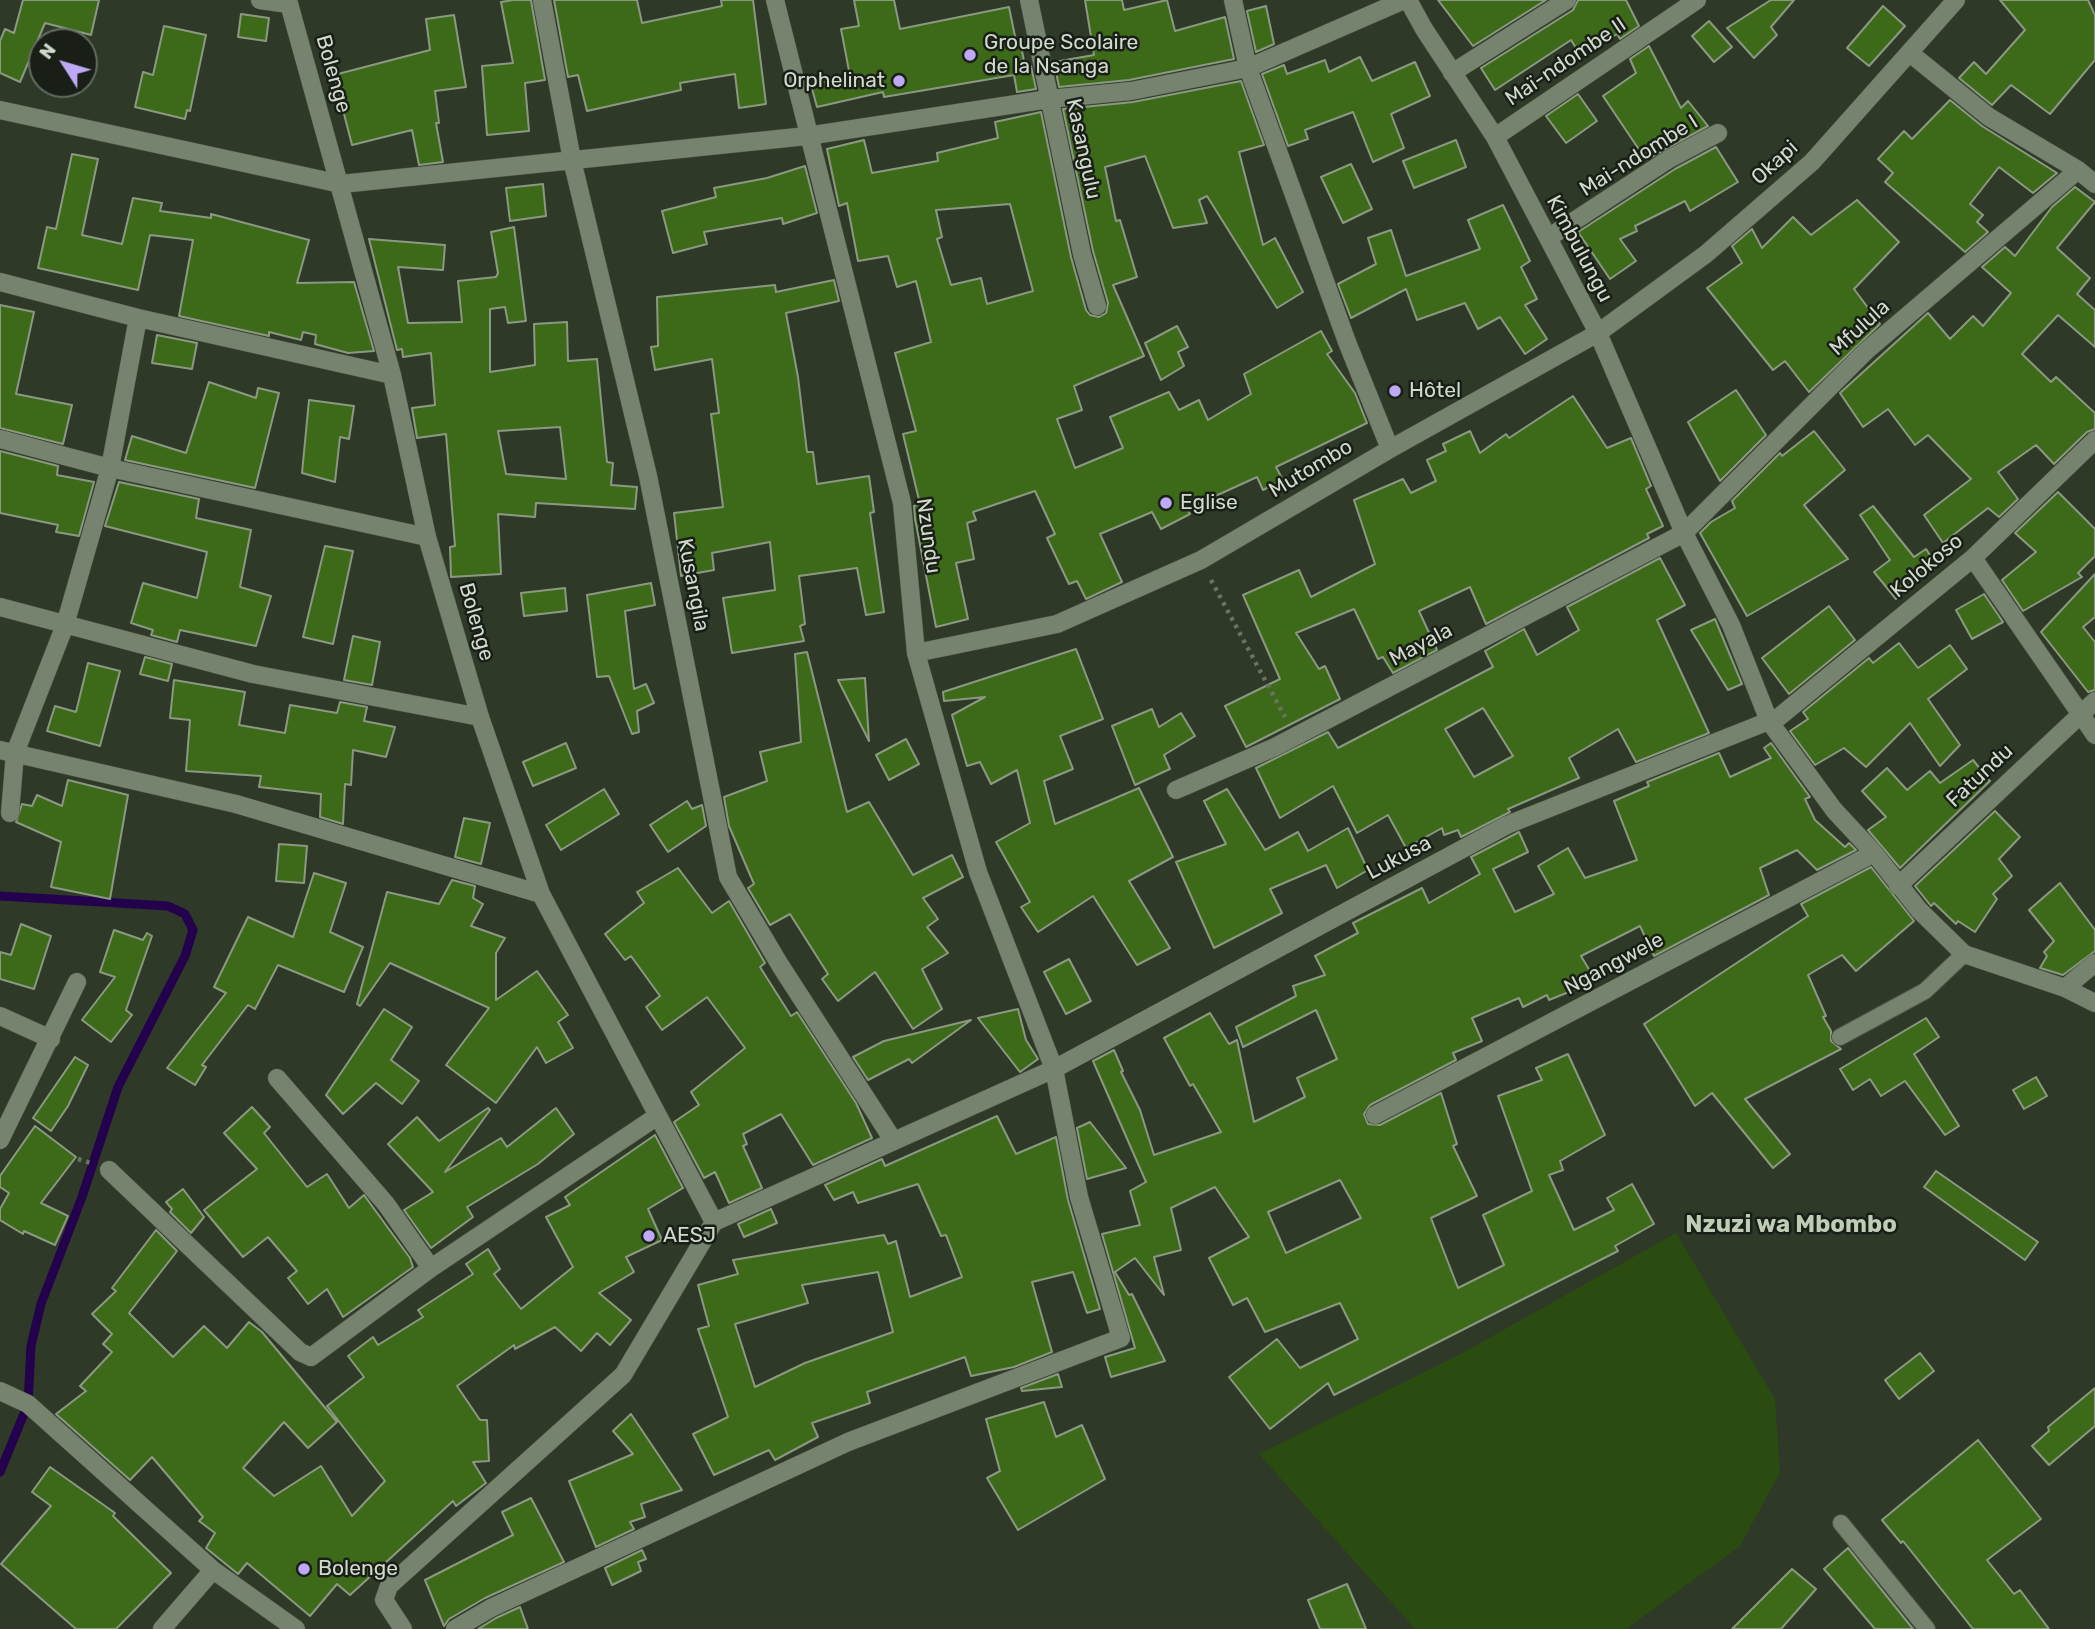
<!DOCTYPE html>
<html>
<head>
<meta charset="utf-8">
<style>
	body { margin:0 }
	#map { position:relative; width:2095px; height:1629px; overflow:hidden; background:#2e3927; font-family:Rubik,sans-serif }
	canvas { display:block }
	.north { position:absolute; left:28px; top:28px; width:70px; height:70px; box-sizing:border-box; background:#191f16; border:2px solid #636a60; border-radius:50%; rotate:307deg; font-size:19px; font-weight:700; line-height:28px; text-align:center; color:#d2dace }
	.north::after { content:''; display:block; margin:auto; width:24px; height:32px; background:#bda9f5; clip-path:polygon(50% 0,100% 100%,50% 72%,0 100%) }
</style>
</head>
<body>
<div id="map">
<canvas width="2095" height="1629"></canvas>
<div class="north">N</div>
</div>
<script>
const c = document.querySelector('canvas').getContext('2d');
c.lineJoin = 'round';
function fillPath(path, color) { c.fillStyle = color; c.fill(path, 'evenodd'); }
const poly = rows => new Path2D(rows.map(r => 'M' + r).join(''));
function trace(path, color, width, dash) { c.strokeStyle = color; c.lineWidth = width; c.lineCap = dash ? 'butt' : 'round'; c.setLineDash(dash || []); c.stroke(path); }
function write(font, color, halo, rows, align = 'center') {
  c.font = font + ' Rubik,sans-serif'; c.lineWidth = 5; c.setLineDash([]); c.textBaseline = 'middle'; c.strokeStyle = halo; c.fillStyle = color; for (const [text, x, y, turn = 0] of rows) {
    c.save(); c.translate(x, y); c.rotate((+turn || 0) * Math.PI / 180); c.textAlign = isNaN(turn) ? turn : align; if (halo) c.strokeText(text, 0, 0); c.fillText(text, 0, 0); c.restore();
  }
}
fillPath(poly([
	[1676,1233,1775,1399,1780,1472,1740,1546,1626,1629,1415,1629,1259,1454,1457,1356]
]), '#2b4c10');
trace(poly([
	[0,896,168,906,185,914,193,930,185,956,118,1087,82,1197,41,1304,31,1346,28,1404,0,1472]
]), '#24014c', 9);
const building = poly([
	[23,0,99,0,91,35,45,23,20,82,0,73,0,41,5,29,14,33,23,0],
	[513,0,531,0,545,80,525,83,529,131,487,135,482,66,513,63,501,2,513,0],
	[554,0,637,0,642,23,722,6,721,0,753,0,766,104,739,108,735,74,680,83,681,90,587,111,578,75,568,77,554,0],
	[854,0,894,0,900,29,1009,7,1017,46,1021,45,1025,67,1031,66,1036,89,1017,92,1014,75,884,97,883,92,817,107,811,85,850,76,841,29,859,26,854,0],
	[1085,0,1122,0,1124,10,1167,0,1175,31,1225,17,1234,59,1129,80,1059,87,1054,62,1094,55,1085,0],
	[1438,0,1546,0,1473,46,1438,0],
	[1578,0,1626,0,1639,26,1620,39,1617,34,1581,56,1571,40,1495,90,1481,68,1573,10,1578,0],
	[1771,0,1794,0,1771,27,1777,35,1754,58,1727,28,1771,0],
	[2000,0,2088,0,2095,15,2095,60,2050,114,2011,85,1992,105,1959,78,1974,62,1986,74,2025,30,2000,0],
	[1266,6,1274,44,1256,52,1247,11,1266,6],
	[1883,6,1905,26,1869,66,1847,48,1883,6],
	[241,14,269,18,266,41,238,37,241,14],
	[454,15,466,87,435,91,439,123,436,123,443,162,419,165,412,130,352,145,334,75,430,50,426,19,454,15],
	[1709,21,1732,47,1714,62,1692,36,1709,21],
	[164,26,206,35,190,111,187,110,185,119,135,107,143,72,153,75,164,26],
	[1649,46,1681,108,1688,101,1708,126,1646,160,1603,96,1636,73,1630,59,1649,46],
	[1360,57,1372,81,1415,62,1430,96,1391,114,1404,148,1373,162,1353,112,1305,130,1308,139,1288,146,1262,74,1284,65,1287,74,1325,60,1329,72,1360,57],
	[1241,81,1264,145,1239,152,1263,245,1275,238,1303,292,1277,308,1207,196,1199,200,1207,223,1173,228,1145,156,1105,167,1116,221,1120,220,1137,277,1113,285,1144,356,1074,386,1082,410,1057,419,1075,468,1123,448,1110,417,1169,392,1179,410,1199,400,1208,420,1251,394,1244,374,1321,331,1332,351,1327,354,1355,393,1367,423,1276,467,1283,480,1263,490,1257,477,1187,509,1190,514,1161,529,1152,512,1100,534,1122,582,1086,599,1077,581,1069,584,1047,538,1055,534,1035,491,973,512,976,520,967,523,974,559,956,563,968,619,936,627,915,519,914,506,920,504,903,434,916,431,895,353,931,342,916,281,897,287,888,256,858,261,847,203,839,206,827,149,864,140,872,173,938,161,937,153,998,138,995,122,1041,112,1071,257,1086,310,1090,315,1099,317,1106,313,1108,303,1093,251,1063,109,1133,102,1241,81],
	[1010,204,1033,291,987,304,981,278,951,285,937,239,942,237,936,210,1010,204],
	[1578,94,1597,121,1566,143,1546,116,1578,94],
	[1950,100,1982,126,2057,173,2033,193,1999,167,1970,204,1983,215,1977,222,1988,232,1965,252,1885,182,1893,173,1878,159,1904,131,1912,139,1950,100],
	[1456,140,1466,167,1414,188,1403,161,1456,140],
	[1716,147,1738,182,1690,211,1685,201,1635,226,1637,231,1620,239,1636,261,1610,279,1578,232,1675,169,1716,147],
	[72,154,98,159,82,235,122,244,133,198,162,203,160,211,211,218,211,214,309,240,297,283,354,282,374,351,348,353,315,344,316,335,303,332,301,340,269,332,269,336,179,316,193,240,150,235,138,290,38,268,47,227,56,229,72,154],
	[1351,164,1372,209,1343,223,1321,177,1351,164],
	[805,166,817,213,783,224,782,218,704,232,707,244,673,253,662,211,716,197,714,188,767,178,805,166],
	[543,184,546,216,510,221,506,188,543,184],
	[2075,187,2095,202,2057,248,2090,278,2077,294,2095,310,2095,347,2058,315,2022,354,2051,382,2056,377,2095,413,2095,429,2087,432,2054,464,2036,445,1998,472,2018,499,1999,517,1988,508,1943,543,1924,515,1971,479,1928,435,1915,445,1888,409,1863,427,1840,393,1928,313,1950,339,1973,316,1983,326,2011,293,1982,267,2005,247,2015,256,2052,207,2075,187],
	[1857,200,1899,242,1854,289,1880,324,1809,392,1785,361,1773,370,1707,288,1742,263,1732,246,1752,229,1762,248,1793,217,1811,235,1857,200],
	[1503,205,1530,261,1521,267,1537,299,1525,305,1547,339,1525,354,1500,317,1478,329,1465,303,1417,320,1406,289,1351,318,1338,284,1376,264,1368,238,1391,230,1406,276,1480,249,1468,220,1503,205],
	[514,227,526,321,508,323,505,307,490,309,490,372,535,365,534,324,567,322,568,361,597,359,607,462,613,463,611,485,637,487,635,509,536,503,535,517,498,514,501,574,451,577,450,547,455,546,446,434,417,438,412,408,435,405,431,353,403,357,402,349,397,350,369,239,445,245,443,270,398,267,408,323,462,322,458,281,496,277,498,273,491,232,514,227],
	[560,427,566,479,506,474,498,431,560,427],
	[834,280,839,301,786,313,798,377,807,452,813,452,817,484,869,476,874,512,870,513,884,612,866,615,857,568,799,576,805,624,800,626,804,641,732,653,723,598,775,590,770,542,712,553,714,570,681,576,674,513,723,507,711,414,719,413,712,359,655,370,651,347,658,346,657,297,775,285,776,292,834,280],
	[0,305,34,312,16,394,72,405,63,444,0,428,0,305],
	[1177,326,1188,347,1178,352,1184,366,1161,380,1145,343,1177,326],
	[157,335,197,343,192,369,152,363,157,335],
	[209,382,256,398,258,388,279,393,255,488,125,460,132,436,186,453,209,382],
	[1736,390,1766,435,1720,481,1688,422,1736,390],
	[1573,396,1607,448,1631,438,1651,486,1646,489,1663,526,1647,534,1649,538,1486,624,1470,587,1419,611,1437,650,1393,673,1383,657,1378,659,1354,609,1296,633,1319,669,1325,666,1340,699,1246,747,1225,706,1280,679,1243,595,1299,570,1311,597,1375,564,1354,500,1403,479,1411,493,1436,481,1427,460,1446,451,1443,444,1470,431,1480,453,1506,434,1509,438,1573,396],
	[309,400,354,406,349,439,340,437,335,482,302,473,309,400],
	[1814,431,1845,470,1804,505,1848,559,1747,616,1700,533,1711,522,1735,508,1732,501,1780,453,1782,456,1814,431],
	[0,451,58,466,57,475,94,482,79,536,56,532,58,525,0,513,0,451],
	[119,482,199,499,196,518,251,530,240,587,271,596,256,646,180,630,177,642,151,635,153,630,131,623,143,583,197,598,207,552,105,526,119,482],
	[2058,492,2095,529,2095,556,2078,573,2082,577,2023,611,2002,580,2036,552,2015,533,2058,492],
	[1873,506,1914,557,1926,549,1937,566,1896,599,1874,572,1890,560,1860,515,1873,506],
	[325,546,353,551,333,644,303,637,325,546],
	[1660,558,1685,605,1657,620,1709,733,1636,762,1618,729,1569,758,1579,778,1508,809,1510,812,1461,837,1458,830,1444,835,1442,828,1406,848,1388,815,1357,833,1333,786,1280,818,1256,768,1328,732,1338,748,1493,667,1485,651,1524,629,1537,655,1579,630,1567,607,1660,558],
	[1483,708,1513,756,1474,777,1445,729,1483,708],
	[2095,574,2095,617,2083,627,2095,642,2095,690,2088,692,2041,632,2095,574],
	[651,583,655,605,625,611,634,689,646,684,654,703,637,711,639,732,632,734,609,676,597,677,587,595,651,583],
	[565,588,567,611,524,616,521,593,565,588],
	[1984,594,2003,622,1972,639,1956,610,1984,594],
	[1829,606,1855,640,1789,694,1762,658,1829,606],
	[1715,619,1742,684,1728,690,1691,630,1715,619],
	[353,636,380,642,372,685,344,680,353,636],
	[1899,643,1918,668,1950,645,1967,669,1928,699,1960,745,1940,766,1910,723,1866,767,1844,748,1815,765,1790,731,1808,719,1803,712,1869,658,1873,663,1899,643],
	[1076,649,1103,719,1060,736,1073,769,1044,781,1055,824,1139,788,1173,857,1129,881,1170,948,1137,965,1093,896,1038,932,1021,907,1030,902,996,842,1030,823,1017,770,991,784,980,762,967,766,952,715,985,697,944,701,943,692,1076,649],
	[807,652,847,812,869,802,913,875,952,855,963,877,923,898,938,919,927,927,948,953,922,969,942,1009,913,1029,875,972,838,1001,822,979,828,974,790,914,770,925,748,888,754,884,729,826,724,797,767,781,760,752,801,742,795,654,807,652],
	[145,657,172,664,168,681,140,674,145,657],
	[88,663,120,671,100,746,47,731,55,706,76,712,88,663],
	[865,678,869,741,838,680,865,678],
	[174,680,245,692,239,725,285,733,290,705,337,713,340,702,367,707,364,721,395,727,386,757,353,750,351,785,345,784,343,824,320,817,321,794,259,787,261,776,186,771,190,720,170,718,174,680],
	[1152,709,1159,727,1181,713,1195,736,1164,755,1170,769,1135,785,1112,726,1152,709],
	[906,739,919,764,889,780,876,755,906,739],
	[566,743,576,768,533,786,523,762,566,743],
	[1771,743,1810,797,1805,799,1815,820,1845,847,1849,843,1856,850,1817,870,1797,850,1760,868,1769,895,1654,956,1640,926,1581,956,1596,981,1549,1000,1547,995,1523,1007,1519,998,1472,1018,1482,1041,1453,1053,1456,1060,1370,1105,1364,1114,1368,1124,1380,1125,1441,1093,1457,1144,1453,1146,1477,1196,1431,1218,1458,1288,1504,1265,1483,1215,1532,1191,1498,1096,1542,1080,1536,1068,1568,1054,1605,1135,1560,1161,1563,1170,1549,1175,1574,1230,1614,1210,1607,1198,1632,1184,1654,1224,1615,1246,1618,1251,1334,1395,1328,1383,1270,1429,1229,1377,1277,1339,1300,1368,1358,1339,1340,1303,1265,1332,1247,1298,1233,1305,1209,1258,1249,1237,1215,1187,1171,1208,1181,1250,1154,1257,1164,1295,1135,1258,1115,1272,1129,1295,1132,1294,1165,1361,1111,1377,1105,1357,1135,1348,1102,1234,1140,1225,1130,1191,1146,1182,1093,1061,1114,1050,1123,1071,1121,1072,1140,1110,1154,1155,1221,1132,1193,1084,1190,1086,1164,1038,1210,1013,1229,1044,1237,1040,1254,1122,1305,1097,1297,1078,1337,1059,1316,1010,1243,1047,1236,1027,1296,996,1293,986,1325,975,1315,956,1358,933,1353,923,1422,888,1429,903,1480,874,1471,857,1519,832,1528,852,1493,869,1515,912,1554,894,1538,866,1568,848,1585,878,1637,860,1614,801,1649,786,1647,782,1719,753,1730,777,1771,758,1764,748,1771,743],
	[1340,1180,1361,1218,1286,1253,1268,1212,1340,1180],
	[1973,760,1990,781,1900,868,1868,830,1886,817,1862,791,1887,768,1907,790,1930,771,1940,783,1973,760],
	[68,780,128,795,110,899,51,887,61,842,16,822,22,804,32,806,37,795,62,806,68,780],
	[604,789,619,814,561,850,546,825,604,789],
	[1227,789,1265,850,1298,832,1308,851,1348,828,1368,870,1337,888,1326,865,1270,889,1282,913,1214,948,1176,862,1226,844,1204,801,1227,789],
	[687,801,692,809,702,805,706,826,668,852,650,825,687,801],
	[1995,811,2020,837,1999,859,2012,876,1993,894,1997,899,1975,932,1958,921,1956,924,1934,903,1931,906,1915,886,1995,811],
	[464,818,490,823,481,864,455,857,464,818],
	[279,844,307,846,304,883,276,881,279,844],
	[1871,867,1914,921,1856,971,1842,955,1808,975,1826,1016,1823,1017,1831,1031,1831,1041,1841,1049,1745,1099,1790,1154,1773,1168,1712,1093,1695,1106,1644,1024,1808,916,1801,904,1871,867],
	[678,868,712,913,729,901,765,963,760,967,791,1016,797,1012,856,1103,872,1138,813,1165,781,1114,743,1134,747,1144,743,1146,762,1188,729,1203,715,1172,704,1178,674,1122,699,1105,691,1092,745,1048,707,997,662,1030,646,1007,660,996,631,956,625,960,605,934,644,903,637,892,678,868],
	[314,873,346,883,330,932,363,947,344,992,278,965,255,1009,248,1005,202,1065,206,1067,195,1085,167,1068,226,993,214,987,248,917,293,937,314,873],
	[452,880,475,886,473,898,483,904,471,926,505,938,496,953,496,1000,537,971,568,1015,558,1022,573,1048,546,1063,537,1047,496,1103,446,1065,489,1008,390,963,360,1006,357,1004,387,892,439,904,452,880],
	[2060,883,2095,930,2095,951,2063,975,2040,968,2047,956,2044,952,2054,941,2029,910,2060,883],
	[21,924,51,936,34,989,0,979,0,952,11,955,21,924],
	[114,930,143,940,147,933,152,936,126,1010,132,1015,111,1042,82,1020,115,977,100,972,114,930],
	[1069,959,1091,1001,1066,1014,1044,972,1069,959],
	[384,1009,412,1027,391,1060,419,1081,402,1104,376,1083,343,1114,326,1095,384,1009],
	[1018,1009,1026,1040,1038,1059,1020,1072,978,1018,1018,1009],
	[1926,1018,1939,1037,1914,1054,1959,1126,1945,1135,1905,1081,1881,1096,1870,1079,1853,1090,1840,1069,1926,1018],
	[971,1020,912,1063,909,1059,868,1080,853,1057,884,1041,971,1020],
	[75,1057,88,1065,68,1106,51,1131,33,1118,75,1057],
	[2036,1077,2047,1096,2024,1109,2013,1090,2036,1077],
	[252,1107,270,1127,264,1133,307,1187,327,1174,349,1208,364,1195,410,1258,413,1267,343,1317,327,1289,308,1304,288,1278,297,1271,268,1237,243,1257,204,1210,257,1169,224,1133,252,1107],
	[488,1108,490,1110,445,1172,501,1138,507,1147,556,1108,574,1134,538,1164,467,1207,473,1217,431,1248,404,1210,433,1192,388,1144,417,1117,439,1141,488,1108],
	[997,1116,1016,1154,1056,1137,1068,1200,1100,1309,1087,1313,1073,1272,1032,1282,1052,1352,1014,1367,971,1376,965,1357,867,1392,870,1403,812,1423,818,1437,775,1460,769,1450,714,1475,693,1434,728,1417,698,1329,709,1326,698,1285,738,1274,733,1260,884,1235,888,1244,896,1241,910,1297,962,1277,946,1235,941,1236,918,1184,858,1203,853,1192,834,1200,825,1185,882,1159,885,1166,997,1116],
	[878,1272,893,1332,805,1363,755,1387,735,1324,808,1303,802,1285,878,1272],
	[1090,1122,1126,1168,1087,1179,1077,1128,1090,1122],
	[35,1126,76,1157,41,1203,68,1216,55,1245,24,1231,23,1234,0,1220,0,1209,9,1193,0,1187,0,1176,35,1126],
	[655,1135,683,1188,648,1209,662,1240,626,1257,634,1272,599,1293,631,1320,610,1345,597,1333,581,1351,555,1327,515,1349,514,1345,457,1386,480,1420,487,1420,489,1461,473,1462,486,1483,456,1506,453,1501,350,1595,337,1584,310,1616,247,1563,238,1574,206,1548,215,1533,199,1521,203,1517,152,1457,130,1480,56,1414,86,1391,80,1386,112,1352,103,1344,112,1334,92,1314,116,1291,112,1288,156,1230,177,1251,129,1313,173,1357,204,1326,227,1348,249,1322,262,1332,337,1422,308,1448,284,1422,243,1468,274,1496,321,1466,352,1516,385,1481,327,1406,364,1377,348,1356,373,1337,378,1345,423,1317,418,1310,473,1274,466,1264,488,1249,500,1269,494,1274,521,1309,573,1267,546,1217,570,1205,565,1197,655,1135],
	[1936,1171,2038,1242,2025,1260,1924,1187,1936,1171],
	[183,1189,204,1217,191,1233,170,1212,172,1209,166,1202,183,1189],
	[771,1209,777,1223,744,1237,738,1224,771,1209],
	[1920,1353,1934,1371,1899,1399,1885,1380,1920,1353],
	[1058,1374,1062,1387,1022,1391,1021,1388,1058,1374],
	[2095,1388,2095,1426,2049,1465,2032,1446,2049,1431,2048,1427,2095,1388],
	[1044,1402,1056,1437,1082,1425,1105,1479,1018,1530,987,1478,1000,1471,986,1419,1044,1402],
	[631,1414,682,1490,641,1504,645,1517,630,1522,634,1529,596,1547,569,1481,633,1454,613,1431,631,1414],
	[1978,1440,2041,1519,1987,1560,2014,1594,2020,1590,2049,1629,1973,1629,1903,1541,1901,1543,1882,1520,1978,1440],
	[50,1467,115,1513,113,1516,171,1573,116,1629,76,1629,1,1564,51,1506,32,1492,50,1467],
	[531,1498,564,1562,485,1598,449,1619,444,1626,425,1580,513,1535,502,1512,531,1498],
	[1848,1548,1913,1629,1875,1629,1824,1569,1848,1548],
	[642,1550,646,1559,638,1562,641,1571,612,1585,605,1568,642,1550],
	[1792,1569,1816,1589,1781,1629,1732,1629,1792,1569],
	[1347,1584,1366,1629,1320,1629,1308,1600,1347,1584],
	[520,1607,528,1629,478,1629,496,1618,520,1607]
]);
fillPath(building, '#3d6a19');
trace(building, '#8b9983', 2);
const lane = poly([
	[1840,1037,1925,991,1964,954],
	[1841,1523,1927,1629]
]);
const street = poly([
	[260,0,288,4],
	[288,0,392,375,427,537,480,717,541,894,714,1222],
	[542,0,572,160,648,476,728,877,780,965,893,1140],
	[1029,0,1082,254,1097,306],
	[1233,0,1248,68,1347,342,1390,449],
	[1408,0,1424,29,1495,137,1598,333,1684,533,1731,625,1769,721,1834,810,1874,853,1919,910,1964,954,2065,988,2095,1003],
	[1911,54,1989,117,2078,170,2095,184],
	[1452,73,1567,0],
	[0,110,341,184,807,136,1049,99,1131,91,1248,68,1404,0],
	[1495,137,1697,0],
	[1548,238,1669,159,1718,133],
	[0,282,138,318,392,375],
	[0,439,110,468,427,537],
	[1973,558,2095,735],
	[0,607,253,674,480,717],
	[916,653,1057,624,1201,560,1390,449,1598,333,1706,254,1812,162,1956,0],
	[0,750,236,804,541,894],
	[1176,790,1275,747,1684,533,1866,351,2078,170],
	[10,813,15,753,65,625,110,468,138,318],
	[1898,886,2095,701],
	[2065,988,2095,963],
	[0,1016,51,1039],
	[277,1078,386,1204,431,1268],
	[1375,1115,1874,853],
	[0,1140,77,982],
	[109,1170,300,1352,311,1357,431,1268,656,1117],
	[0,1391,28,1404,213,1570,296,1629],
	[162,1629,213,1570],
	[403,1629,384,1600,389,1586,623,1375,714,1222,1054,1069,1507,825,1779,717,1973,558,2095,440],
	[455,1629,491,1608,848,1442,1121,1338,1079,1197,1054,1069,978,872,916,653,902,503,775,0]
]);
trace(lane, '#4b5444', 18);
trace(street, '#4b5444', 19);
trace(poly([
	[1211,580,1285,717],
	[78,1159,91,1163]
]), '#697363', 4.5, [3.5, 5]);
trace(lane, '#76836e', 16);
trace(street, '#76836e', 18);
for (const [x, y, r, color] of [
	[970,55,7,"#bda9f5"],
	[899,81,7,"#bda9f5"],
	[1395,391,7,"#bda9f5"],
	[1166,503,7,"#bda9f5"],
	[649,1236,7,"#bda9f5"],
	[304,1569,7,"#bda9f5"]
]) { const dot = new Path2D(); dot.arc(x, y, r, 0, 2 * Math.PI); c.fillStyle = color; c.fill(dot); trace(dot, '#191f16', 2.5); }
write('21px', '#d2dace', '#191f16', [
	["Groupe Scolaire",984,43],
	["de la Nsanga",984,67],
	["Orphelinat",885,81,"right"],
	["Hôtel",1409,391],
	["Eglise",1180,503],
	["AESJ",663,1236],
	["Bolenge",318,1569]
], 'left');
write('21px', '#d2dace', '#191f16', [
	["Maï-ndombe II",1566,62,-34],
	["Bolenge",333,74,74],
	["Kasangulu",1083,149,78],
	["Mai-ndombe I",1639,156,-32],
	["Okapi",1775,163,-42],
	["Kimbulungu",1579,249,62],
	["Mfulula",1860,328,-42],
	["Mutombo",1311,469,-31],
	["Nzundu",928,536,82],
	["Kolokoso",1927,566,-40],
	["Kusangila",693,585,79],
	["Bolenge",476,622,74],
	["Mayala",1421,645,-28],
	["Fatundu",1980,776,-43],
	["Lukusa",1399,858,-28],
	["Ngangwele",1614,964,-28]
]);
write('bold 24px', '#becdb6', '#191f16', [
	["Nzuzi wa Mbombo",1791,1225]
]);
</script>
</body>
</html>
